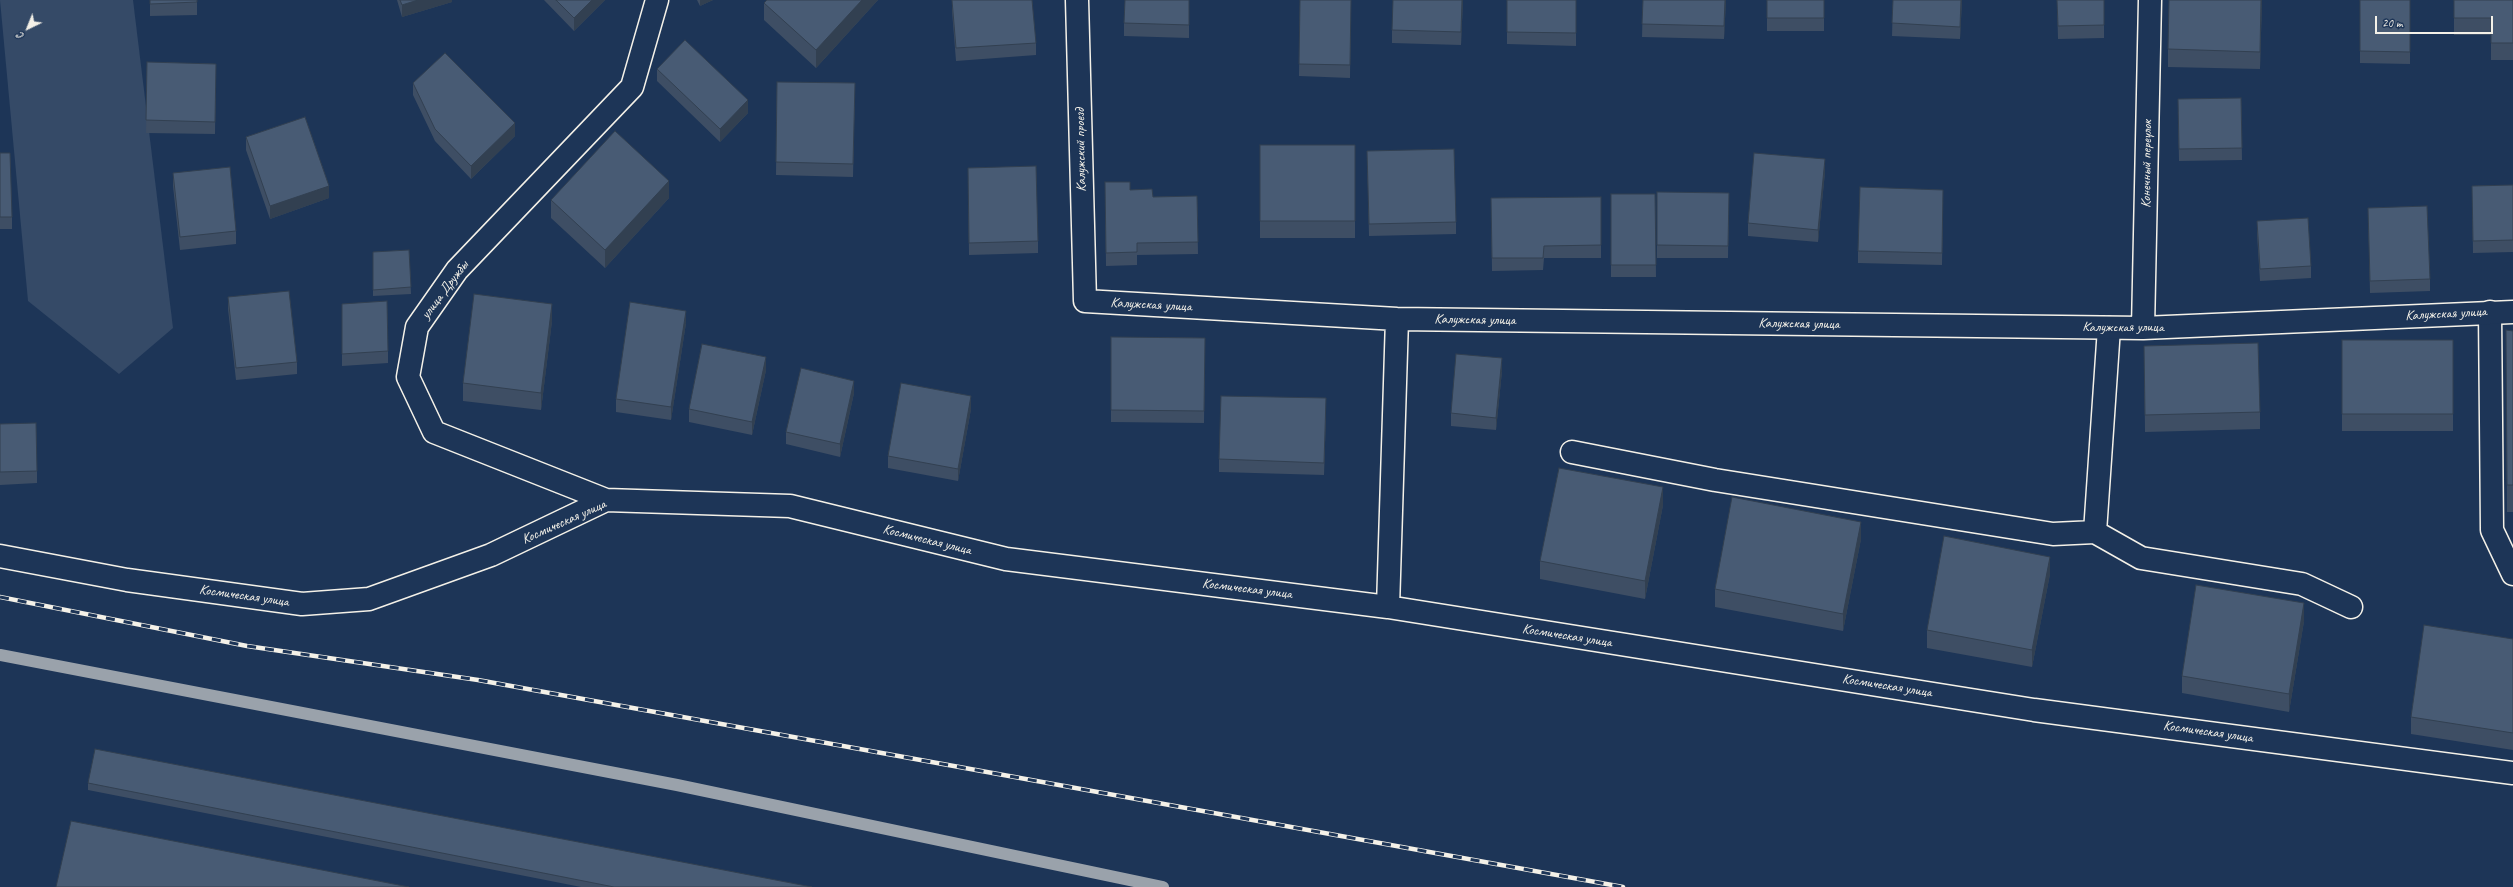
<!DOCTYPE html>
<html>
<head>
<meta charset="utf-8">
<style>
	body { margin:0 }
	#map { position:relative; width:2513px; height:887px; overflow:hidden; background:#1d3557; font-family:Caveat,sans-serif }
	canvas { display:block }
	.north { position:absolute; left:8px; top:8px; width:40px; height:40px; -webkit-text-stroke:3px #1d3557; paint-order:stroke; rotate:223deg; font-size:11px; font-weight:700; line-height:16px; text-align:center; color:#f4f1e8 }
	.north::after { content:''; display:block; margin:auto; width:14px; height:18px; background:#f4f1e8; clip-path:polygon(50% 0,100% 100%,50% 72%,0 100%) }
	.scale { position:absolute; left:2375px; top:16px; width:118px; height:18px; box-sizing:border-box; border:2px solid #f4f1e8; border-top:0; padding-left:5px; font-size:12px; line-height:14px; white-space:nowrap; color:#f4f1e8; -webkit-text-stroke:3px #1d3557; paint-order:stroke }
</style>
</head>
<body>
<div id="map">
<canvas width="2513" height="887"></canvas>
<div class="north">С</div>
<div class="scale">20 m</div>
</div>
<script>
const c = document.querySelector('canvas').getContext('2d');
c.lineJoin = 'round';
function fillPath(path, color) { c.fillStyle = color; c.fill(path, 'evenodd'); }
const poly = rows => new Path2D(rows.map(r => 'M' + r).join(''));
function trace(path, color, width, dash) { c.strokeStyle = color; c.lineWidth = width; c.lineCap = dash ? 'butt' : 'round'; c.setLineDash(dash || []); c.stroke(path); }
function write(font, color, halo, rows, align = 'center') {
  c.font = font + ' Caveat,sans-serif'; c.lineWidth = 3; c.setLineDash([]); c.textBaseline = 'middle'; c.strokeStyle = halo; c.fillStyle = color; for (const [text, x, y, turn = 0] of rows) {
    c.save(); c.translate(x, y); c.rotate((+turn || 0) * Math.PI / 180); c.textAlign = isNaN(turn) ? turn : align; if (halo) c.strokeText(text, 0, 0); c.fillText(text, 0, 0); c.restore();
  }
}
fillPath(poly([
	[0,0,133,0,173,328,119,374,28,301]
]), '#354a67');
trace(poly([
	[0,655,677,785,1163,887]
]), '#9aa2ab', 12);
const lane = poly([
	[2490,312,2492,530,2513,574],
	[1572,452,1715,480,2053,534,2095,532,2141,558,2302,584,2351,607],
	[2095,532,2109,328]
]);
const street = poly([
	[1077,0,1085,301,1397,319,2143,328,2513,312],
	[2143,328,2150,0],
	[606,500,434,432,408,377,417,327,457,270,632,87,657,0],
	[0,556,127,580,302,604,369,599,491,555,606,500,790,506,1006,559,1388,607,2034,710,2513,773],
	[1388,607,1397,319]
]);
trace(lane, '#f4f1e8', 25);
trace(street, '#f4f1e8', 25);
trace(lane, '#1d3557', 22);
trace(street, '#1d3557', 22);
const rail = poly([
	[0,597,247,646,478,680,1623,887]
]);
trace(rail, '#f4f1e8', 4.5);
trace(rail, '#1d3557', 3, [9]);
fillPath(poly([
	[150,0,197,0,197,15,150,16],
	[397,0,452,0,452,2,402,17],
	[544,0,605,0,574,31],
	[697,0,713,0,700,6],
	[878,0,816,68,764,20,764,3],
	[952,0,1036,43,1036,55,956,61,952,11],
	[1189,0,1189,38,1124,36,1124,23],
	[1300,0,1351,0,1350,78,1299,76],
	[1463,0,1461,45,1392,43,1392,30],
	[1507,0,1576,0,1576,46,1507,44],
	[1643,0,1726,0,1724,39,1642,37],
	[1767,0,1824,0,1824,31,1767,31],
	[1893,0,1962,0,1960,39,1892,36],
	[2057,0,2104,0,2104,38,2058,39],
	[2262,0,2260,69,2168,67,2168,49],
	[2360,0,2410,0,2410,64,2360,63],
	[2454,0,2513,0,2513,60,2491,60,2491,35,2454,35],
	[147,62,216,64,215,134,146,133],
	[657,69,748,113,720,142,657,81],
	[777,82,855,83,853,177,776,175],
	[413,83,515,136,471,179,435,141,413,95],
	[2241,98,2242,160,2179,161,2178,112],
	[246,137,329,198,270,219,246,150],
	[1260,145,1355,145,1355,238,1260,238],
	[1367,151,1456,222,1456,234,1369,236],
	[0,153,12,217,12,229,0,229],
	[1825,172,1818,242,1748,236,1748,223],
	[173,173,236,231,236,244,180,250,173,186],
	[968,180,1038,241,1038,253,969,255],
	[1105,182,1153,197,1197,196,1198,254,1137,255,1137,265,1106,266],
	[2513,185,2513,252,2473,253,2472,186],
	[1657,192,1729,193,1728,258,1657,258],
	[1611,194,1655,194,1656,277,1611,277],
	[1601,197,1601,258,1544,258,1543,270,1492,271,1491,198],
	[669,198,605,268,551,218,551,200],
	[1943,202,1942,265,1858,263,1858,251],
	[2368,208,2430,279,2430,291,2370,293],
	[2257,221,2311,266,2311,278,2260,281,2257,234],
	[409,250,411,294,373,296,373,252],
	[228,297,297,362,297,374,236,380,228,309],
	[342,304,388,351,388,363,342,366],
	[552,321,541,410,463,401,463,383],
	[686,323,671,420,616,412,616,399],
	[2506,330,2513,331,2513,512,2507,512],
	[1111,337,1205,338,1204,423,1111,422],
	[2342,340,2453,340,2453,431,2342,431],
	[2144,346,2260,412,2260,429,2145,432],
	[766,370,752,435,689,422,689,409],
	[1502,371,1496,430,1451,426,1451,413],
	[854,393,840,457,786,444,786,432],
	[971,409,958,481,888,468,888,456],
	[1326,411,1324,475,1219,472,1219,459],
	[0,424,37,471,37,483,0,485],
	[1663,505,1645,599,1540,579,1540,561],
	[1861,539,1843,631,1715,607,1715,589],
	[2050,574,2032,667,1927,648,1927,630],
	[2304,621,2289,712,2182,693,2182,676],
	[2513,639,2513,750,2411,734,2411,717],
	[88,783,812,887,581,887,88,790]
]), '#3e4e64');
fillPath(poly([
	[418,0,452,0,452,2,402,17,402,5],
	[592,0,605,0,574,31,574,18],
	[700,0,713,0,700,6],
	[862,0,878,0,816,68,816,50],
	[1462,0,1463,0,1461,45,1461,32],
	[1725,0,1726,0,1724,39,1724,26],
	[1961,0,1962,0,1960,39,1960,27],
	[2261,0,2262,0,2260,69,2260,52],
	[748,100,748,113,720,142,720,129],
	[515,123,515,136,471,179,471,166],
	[1825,159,1825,172,1818,242,1818,230],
	[669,181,669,198,605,268,605,250],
	[329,186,329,198,270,219,270,206],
	[552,304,552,321,541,410,541,393],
	[686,311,686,323,671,420,671,407],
	[766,357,766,370,752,435,752,422],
	[1502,358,1502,371,1496,430,1496,418],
	[854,381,854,393,840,457,840,444],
	[971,396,971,409,958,481,958,469],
	[1326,398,1326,411,1324,475,1324,463],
	[1663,487,1663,505,1645,599,1645,581],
	[1861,522,1861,539,1843,631,1843,614],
	[2050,557,2050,574,2032,667,2032,650],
	[2304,603,2304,621,2289,712,2289,694]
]), '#324051');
const building = poly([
	[150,0,197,0,197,2,150,4,150,0],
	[400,0,418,0,402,5,400,0],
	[556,0,592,0,574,18,556,0],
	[767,0,862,0,816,50,764,3,767,0],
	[952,0,1032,0,1036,43,956,48,952,0],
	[1125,0,1189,0,1189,25,1124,23,1125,0],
	[1300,0,1351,0,1350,65,1299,64,1300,0],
	[1393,0,1462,0,1461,32,1392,30,1393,0],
	[1507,0,1576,0,1576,33,1507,32,1507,0],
	[1643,0,1725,0,1724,26,1642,24,1643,0],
	[1767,0,1824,0,1824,18,1767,18,1767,0],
	[1893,0,1961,0,1960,27,1892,23,1893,0],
	[2057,0,2104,0,2104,25,2058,26,2057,0],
	[2169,0,2261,0,2260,52,2168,49,2169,0],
	[2360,0,2410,0,2410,52,2360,51,2360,0],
	[2454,0,2513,0,2513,43,2491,43,2491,18,2454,18,2454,0],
	[685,40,748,100,720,129,657,69,685,40],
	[445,53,515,123,471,166,435,129,413,83,445,53],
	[147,62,216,64,215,122,146,120,147,62],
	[777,82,855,83,853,164,776,162,777,82],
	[2241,98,2242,148,2179,149,2178,99,2241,98],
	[305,117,329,186,270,206,246,137,305,117],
	[615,131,669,181,605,250,551,200,615,131],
	[1260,145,1355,145,1355,221,1260,221,1260,145],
	[1454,149,1456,222,1369,224,1367,151,1454,149],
	[0,153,10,153,12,217,0,217,0,153],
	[1754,153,1825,159,1818,230,1748,223,1754,153],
	[1036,166,1038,241,969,243,968,168,1036,166],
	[230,167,236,231,180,237,173,173,230,167],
	[1105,182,1130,182,1130,190,1152,189,1153,197,1197,196,1198,242,1137,243,1137,252,1106,253,1105,182],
	[2513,185,2513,240,2473,241,2472,186,2513,185],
	[1860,187,1943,190,1942,253,1858,251,1860,187],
	[1657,192,1729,193,1728,246,1657,245,1657,192],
	[1611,194,1655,194,1656,265,1611,265,1611,194],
	[1601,197,1601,245,1544,246,1543,258,1492,258,1491,198,1601,197],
	[2427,206,2430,279,2370,281,2368,208,2427,206],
	[2308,218,2311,266,2260,269,2257,221,2308,218],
	[409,250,411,287,373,290,373,252,409,250],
	[289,291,297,362,236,368,228,297,289,291],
	[474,294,552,304,541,393,463,383,474,294],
	[387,301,388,351,342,354,342,304,387,301],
	[630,302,686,311,671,407,616,399,630,302],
	[2506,330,2513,331,2513,485,2507,485,2506,330],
	[1111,337,1205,338,1204,411,1111,410,1111,337],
	[2342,340,2453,340,2453,414,2342,414,2342,340],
	[2258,343,2260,412,2145,415,2144,346,2258,343],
	[702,344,766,357,752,422,689,409,702,344],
	[1456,354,1502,358,1496,418,1451,413,1456,354],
	[801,368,854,381,840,444,786,432,801,368],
	[901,383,971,396,958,469,888,456,901,383],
	[1221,396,1326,398,1324,463,1219,459,1221,396],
	[36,423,37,471,0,472,0,424,36,423],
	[1559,468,1663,487,1645,581,1540,561,1559,468],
	[1732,497,1861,522,1843,614,1715,589,1732,497],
	[1944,536,2050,557,2032,650,1927,630,1944,536],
	[2196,585,2304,603,2289,694,2182,676,2196,585],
	[2424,625,2513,639,2513,733,2411,717,2424,625],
	[95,749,812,887,614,887,88,783,95,749],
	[71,821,409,887,56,887,71,821]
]);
fillPath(building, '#485b74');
trace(building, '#324051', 1);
write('14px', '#f4f1e8', '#1d3557', [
	["Калужский проезд",1081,150,-91],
	["Конечный переулок",2147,164,-89],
	["улица Дружбы",445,290,-53],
	["Калужская улица",1151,305,3],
	["Калужская улица",2446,314,-3],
	["Калужская улица",1475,320,1],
	["Калужская улица",1799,324,1],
	["Калужская улица",2123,327],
	["Космическая улица",564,522,-24],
	["Космическая улица",927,540,14],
	["Космическая улица",1247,589,7],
	["Космическая улица",244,596,8],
	["Космическая улица",1567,636,9],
	["Космическая улица",1887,686,9],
	["Космическая улица",2208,732,8]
]);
</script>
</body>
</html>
